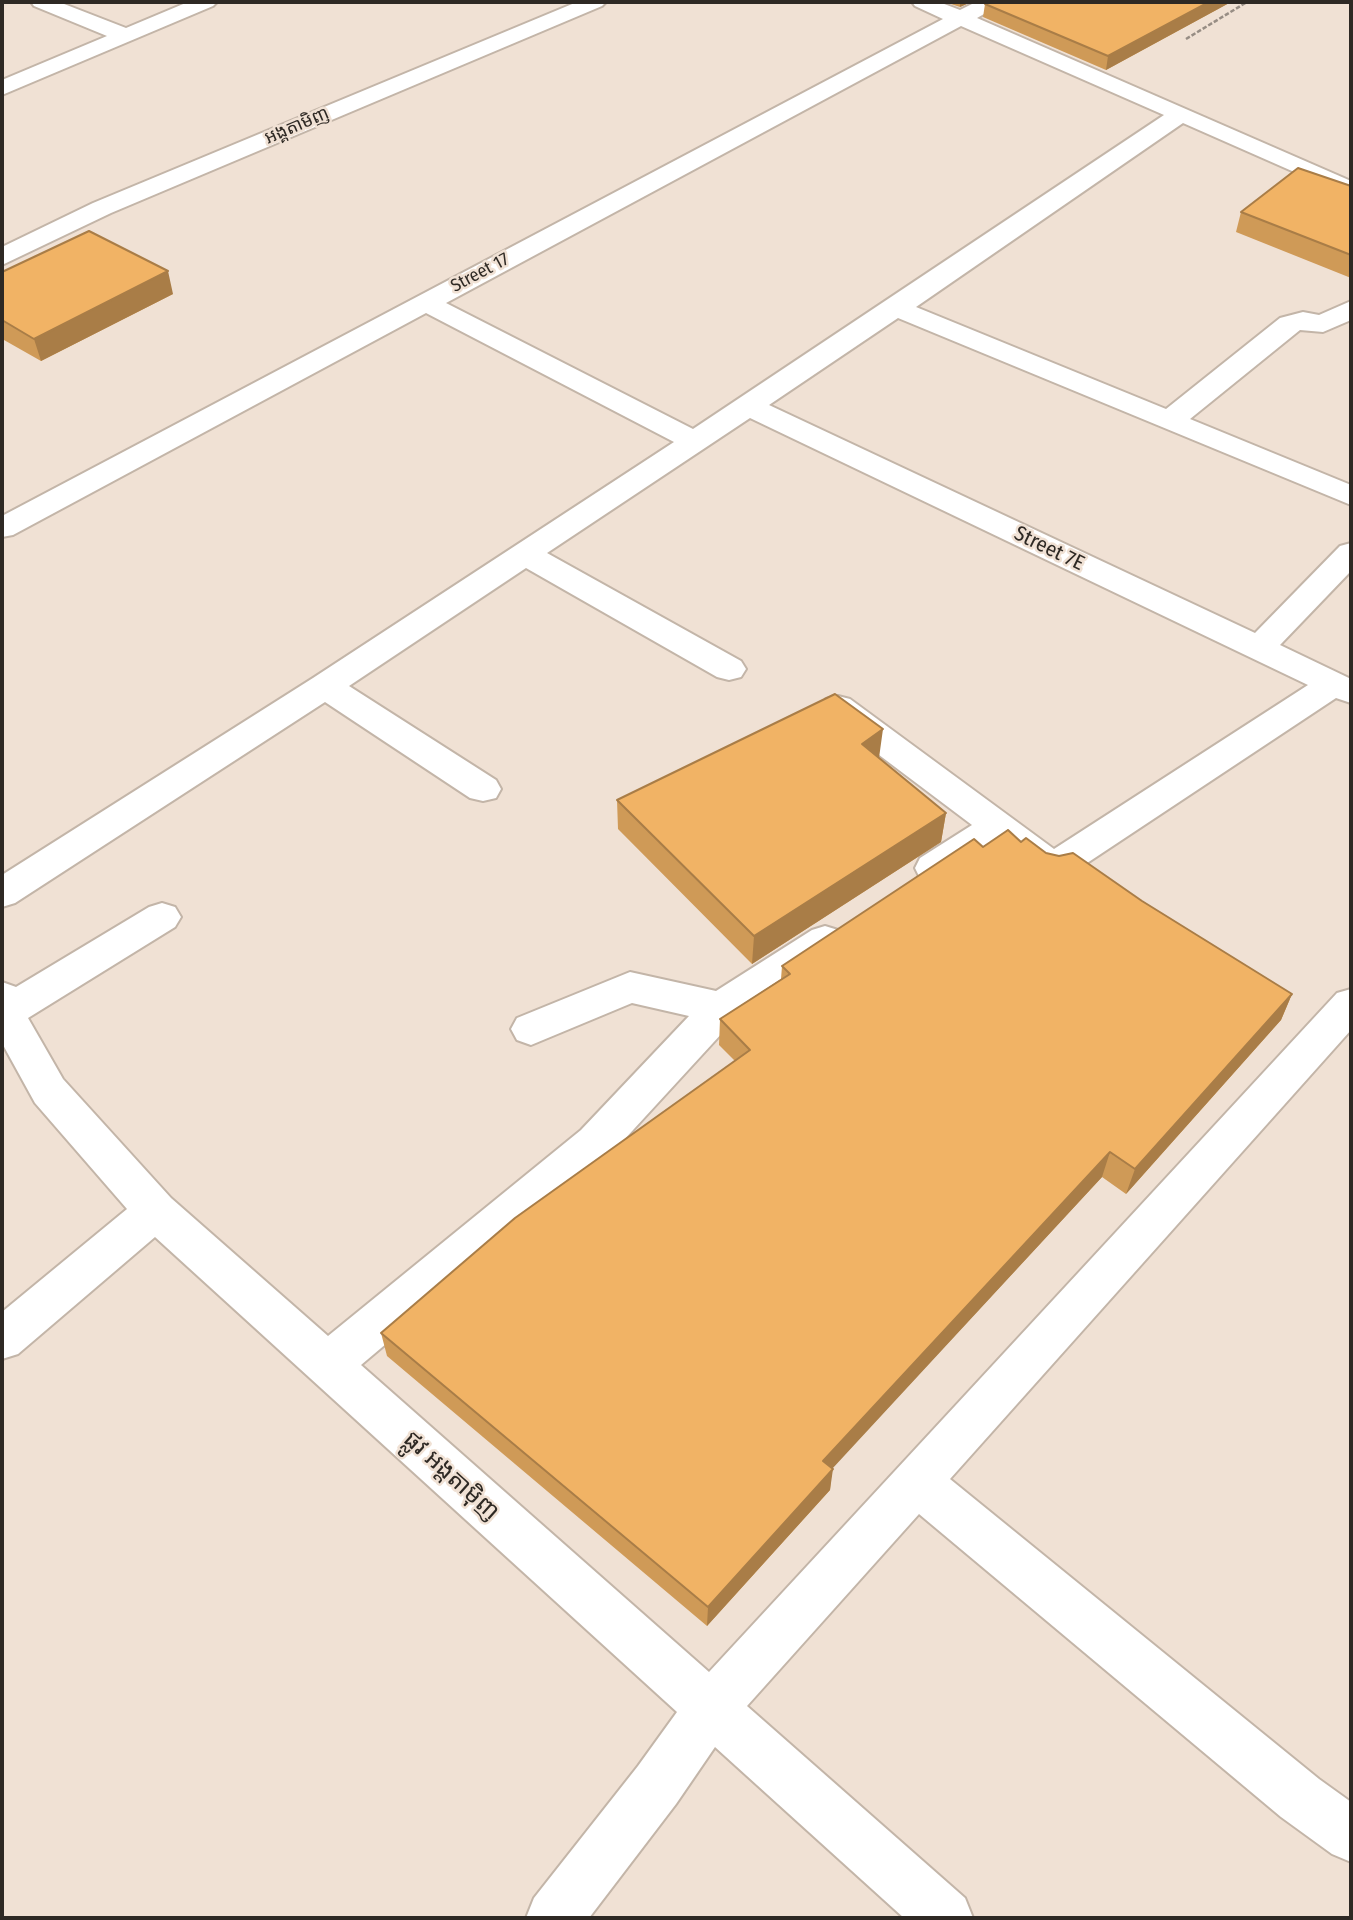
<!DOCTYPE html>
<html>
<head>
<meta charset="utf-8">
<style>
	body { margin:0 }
	#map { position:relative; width:1353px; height:1920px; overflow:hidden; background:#f0e1d4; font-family:"Fira Sans Condensed",sans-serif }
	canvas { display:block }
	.frame { position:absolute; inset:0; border:4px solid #2e2924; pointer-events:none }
</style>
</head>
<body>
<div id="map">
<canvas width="1353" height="1920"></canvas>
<div class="frame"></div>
</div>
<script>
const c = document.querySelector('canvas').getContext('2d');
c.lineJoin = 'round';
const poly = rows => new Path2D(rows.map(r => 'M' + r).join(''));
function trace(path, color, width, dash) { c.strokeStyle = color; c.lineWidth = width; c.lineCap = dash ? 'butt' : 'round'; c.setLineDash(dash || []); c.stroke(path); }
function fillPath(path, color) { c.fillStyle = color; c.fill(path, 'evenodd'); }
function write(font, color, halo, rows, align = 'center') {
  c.font = font + ' "Fira Sans Condensed","Noto Sans Khmer",sans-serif'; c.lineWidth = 5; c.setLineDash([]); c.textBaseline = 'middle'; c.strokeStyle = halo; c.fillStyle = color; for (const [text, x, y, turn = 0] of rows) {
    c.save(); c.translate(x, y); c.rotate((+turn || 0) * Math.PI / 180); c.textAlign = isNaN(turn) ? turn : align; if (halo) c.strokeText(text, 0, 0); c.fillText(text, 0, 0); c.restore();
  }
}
const minor = poly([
	[31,2,59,2,126,28,188,2,217,2,213,6,2,95,2,80,107,36,34,6,31,2],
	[577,2,606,2,602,6,111,213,2,265,2,247,93,203,577,2],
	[912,2,939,2,960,10,976,2,1001,2,998,6,977,18,1351,181,1351,197,1183,123,916,307,1166,409,1280,318,1303,312,1319,315,1351,301,1351,320,1323,332,1300,330,1190,419,1351,485,1351,505,898,318,769,405,1255,633,1340,546,1351,543,1351,571,1280,645,1351,679,1351,703,1336,698,1066,877,1053,880,1040,877,997,844,946,878,933,881,920,878,915,868,920,858,972,825,826,715,821,707,826,699,838,696,850,699,1054,849,1308,685,750,418,547,553,741,661,746,669,741,677,729,680,717,677,526,568,349,686,496,780,501,789,496,798,483,801,470,798,325,702,15,903,2,907,2,875,313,678,674,442,426,313,13,535,2,537,2,516,943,19,915,6,912,2],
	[961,26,1164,115,693,429,446,303,961,26],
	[162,903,175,907,181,917,175,927,28,1018,63,1079,171,1198,328,1336,581,1130,689,1016,632,1003,531,1045,517,1040,511,1029,517,1018,630,972,716,991,812,930,825,926,838,930,844,940,838,950,735,1019,611,1154,361,1365,709,1672,1337,993,1351,989,1351,1030,950,1479,1319,1779,1351,1802,1351,1862,1332,1854,1281,1817,919,1514,747,1706,965,1898,973,1918,904,1918,715,1747,676,1804,589,1918,526,1918,534,1898,638,1766,677,1712,155,1237,18,1354,2,1359,2,1312,127,1209,35,1103,2,1043,2,982,16,987,149,907,162,903]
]);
trace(minor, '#c3b5a8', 4);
trace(poly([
	[1186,39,1247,2]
]), '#978d84', 2.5, [4.5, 2]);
fillPath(minor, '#fff');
fillPath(poly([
	[945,2,971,2,960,7],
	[1231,2,1106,70,983,17,985,4],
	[1351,186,1351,278,1236,232,1241,212],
	[2,272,173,294,41,361,4,340,2,341],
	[879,758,946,813,941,842,752,964,618,829,617,800],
	[1021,842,1046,853,1142,901,1292,994,1281,1020,1126,1194,1102,1177,832,1468,830,1490,707,1626,387,1356,381,1333,735,1061,719,1045,720,1019,781,979,782,966,983,847]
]), '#cf9a57');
fillPath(poly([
	[960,2,971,2,960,7],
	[1209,2,1231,2,1106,70,1108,56],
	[168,271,173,294,41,361,34,339],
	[883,729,879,758,862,744],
	[946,813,941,842,752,964,754,936],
	[1292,994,1281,1020,1126,1194,1135,1169],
	[1110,1152,1102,1177,820,1482,823,1461],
	[833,1469,830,1490,707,1626,708,1607]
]), '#a97d47');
const building = poly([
	[988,2,1209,2,1108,56,985,4,988,2],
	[1298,168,1351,186,1351,255,1241,212,1298,168],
	[89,231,168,271,34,339,2,320,2,272,89,231],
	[835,694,883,729,862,744,946,813,754,936,617,800,835,694],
	[1008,830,1021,842,1026,838,1046,853,1059,856,1073,853,1142,901,1292,994,1135,1169,1110,1152,823,1461,833,1469,708,1607,381,1333,515,1218,750,1050,720,1019,790,974,782,966,974,839,983,847,1008,830]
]);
fillPath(building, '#f1b365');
trace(building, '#a97d47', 2);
write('18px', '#2e2924', '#f0e1d4', [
	["អង្គតាមិញ",297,126,-23],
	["Street 17",480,273,-28]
]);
write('21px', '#2e2924', '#f0e1d4', [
	["Street 7E",1049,549,26]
]);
write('24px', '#2e2924', '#f0e1d4', [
	["ផ្លូវ អង្តតាម៉ិញ",451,1476,42]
]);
</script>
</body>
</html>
